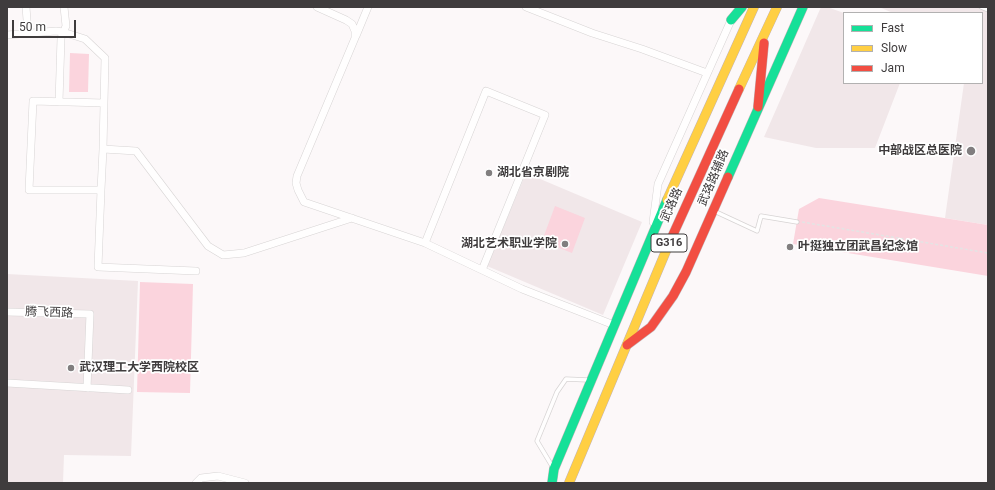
<!DOCTYPE html>
<html>
<head>
<meta charset="utf-8">
<style>
	body { margin:0 }
	#map { position:relative; width:995px; height:490px; overflow:hidden; background:#fcf8f9; font-family:Roboto,sans-serif }
	canvas { display:block }
	.frame { position:absolute; inset:0; border:8px solid #3f3c3d; pointer-events:none }
	.legend { position:absolute; left:843px; top:12px; width:140px; height:72px; box-sizing:border-box; background:#fff; border:1px solid #b2b1b1; margin:0; padding:5px 7px; list-style:none; font-size:12px; color:#3f3c3d }
	.legend li { display:flex; align-items:center; gap:8px; height:20px }
	.legend b { width:20px; border:1px solid #b2b1b1 }
	.scale { position:absolute; left:12px; top:20px; width:64px; height:18px; box-sizing:border-box; border:2px solid #3f3c3d; border-top:0; padding-left:5px; font-size:12px; line-height:14px; white-space:nowrap; color:#3f3c3d; -webkit-text-stroke:3px #fff; paint-order:stroke }
</style>
</head>
<body>
<div id="map">
<canvas width="995" height="490"></canvas>
<div class="frame"></div>
<ul class="legend">
<li><b style="height:5px;background:#16e098"></b>Fast</li>
<li><b style="height:5px;background:#ffcf43"></b>Slow</li>
<li><b style="height:5px;background:#f24e42"></b>Jam</li>
</ul>
<div class="scale">50 m</div>
</div>
<script>
const c = document.querySelector('canvas').getContext('2d');
c.lineJoin = 'round';
function fillPath(path, color) { c.fillStyle = color; c.fill(path, 'evenodd'); }
const poly = rows => new Path2D(rows.map(r => 'M' + r).join(''));
function trace(path, color, width, dash) { c.strokeStyle = color; c.lineWidth = width; c.lineCap = dash ? 'butt' : 'round'; c.setLineDash(dash || []); c.stroke(path); }
function write(font, color, halo, rows, align = 'center') {
  c.font = font + ' Roboto,"Noto Sans SC",sans-serif'; c.lineWidth = 3.5; c.setLineDash([]); c.textBaseline = 'middle'; c.strokeStyle = halo; c.fillStyle = color; for (const [text, x, y, turn = 0] of rows) {
    c.save(); c.translate(x, y); c.rotate((+turn || 0) * Math.PI / 180); c.textAlign = isNaN(turn) ? turn : align; if (halo) c.strokeText(text, 0, 0); c.fillText(text, 0, 0); c.restore();
  }
}
fillPath(poly([
	[821,7,827,7,844,13,844,83,900,83,875,148,816,148,764,137],
	[879,7,988,7,988,225,945,218,964,83,982,83,982,13,893,13],
	[526,173,642,222,603,315,487,266],
	[7,274,138,281,131,456,64,455,63,483,7,483]
]), '#f1e7e9');
fillPath(poly([
	[70,53,89,54,88,92,69,92],
	[819,198,988,225,988,276,793,244,799,209],
	[555,206,585,218,572,253,542,241],
	[140,282,193,284,190,393,137,392]
]), '#fbd4dd');
const lane = poly([
	[981,7,988,10],
	[714,211,757,231,761,216,797,222],
	[552,466,537,441,557,392,566,379,588,380]
]);
const street = poly([
	[26,7,28,33],
	[317,7,346,20,352,24,355,31,355,38,297,176,296,183,298,190,304,202,425,243,522,289,614,325],
	[526,7,592,33,642,49,707,73],
	[7,35,56,31,63,32,85,39,105,58,103,149],
	[356,36,368,7],
	[59,102,61,38,66,26,64,7],
	[104,103,33,101,29,190,101,190,103,149,136,151,208,246,223,255,244,253,352,218],
	[101,190,98,267,196,271],
	[653,222,658,184,732,18],
	[425,243,486,91,545,115,482,270],
	[7,312,90,314,87,388],
	[7,383,128,390],
	[196,483,201,478,218,476,245,483]
]);
const fast = poly([
	[731,20,742,7],
	[728,177,803,7],
	[552,483,554,469,667,200]
]);
const slow = poly([
	[739,89,777,7],
	[667,200,754,7],
	[569,483,671,239]
]);
const jam = poly([
	[758,107,764,43],
	[671,239,739,89],
	[627,345,651,327,673,296,686,272,728,177]
]);
trace(lane, '#d7d4d4', 5);
trace(street, '#d7d4d4', 8);
trace(fast, '#c2b4b8', 10);
trace(slow, '#c2b4b8', 10);
trace(jam, '#c2b4b8', 10);
trace(poly([
	[802,222,988,253]
]), '#e4e4e4', 1.5, [3, 2]);
trace(lane, '#fffefe', 3.5);
trace(street, '#fffefe', 7);
trace(fast, '#16e098', 9);
trace(slow, '#ffcf43', 9);
trace(jam, '#f24e42', 9);
for (const [x, y, r, color] of [
	[971,151,5,"#817e7f"],
	[489,173,4,"#817e7f"],
	[565,244,4,"#817e7f"],
	[790,247,4,"#817e7f"],
	[71,368,4,"#817e7f"]
]) { const dot = new Path2D(); dot.arc(x, y, r, 0, 2 * Math.PI); c.fillStyle = color; c.fill(dot); trace(dot, '#fff', 1.5); }
for (const [x, y, w] of [
	[669,243,36]
]) { const box = new Path2D(); box.roundRect(x - w / 2, y - 9, w, 18, 3); c.fillStyle = '#fff'; c.fill(box); trace(box, '#3f3c3d', 1); }
write('bold 11px', '#3f3c3d', null, [
	["G316",669,243]
]);
write('bold 12px', '#3f3c3d', '#fff', [
	["中部战区总医院",962,151,"right"],
	["湖北省京剧院",497,173],
	["湖北艺术职业学院",557,244,"right"],
	["叶挺独立团武昌纪念馆",798,247],
	["武汉理工大学西院校区",79,368]
], 'left');
write('12px', '#3f3c3d', '#fff', [
	["武珞路辅路",714,178,-67],
	["武珞路",672,205,-66],
	["腾飞西路",49,313,2]
]);
</script>
</body>
</html>
